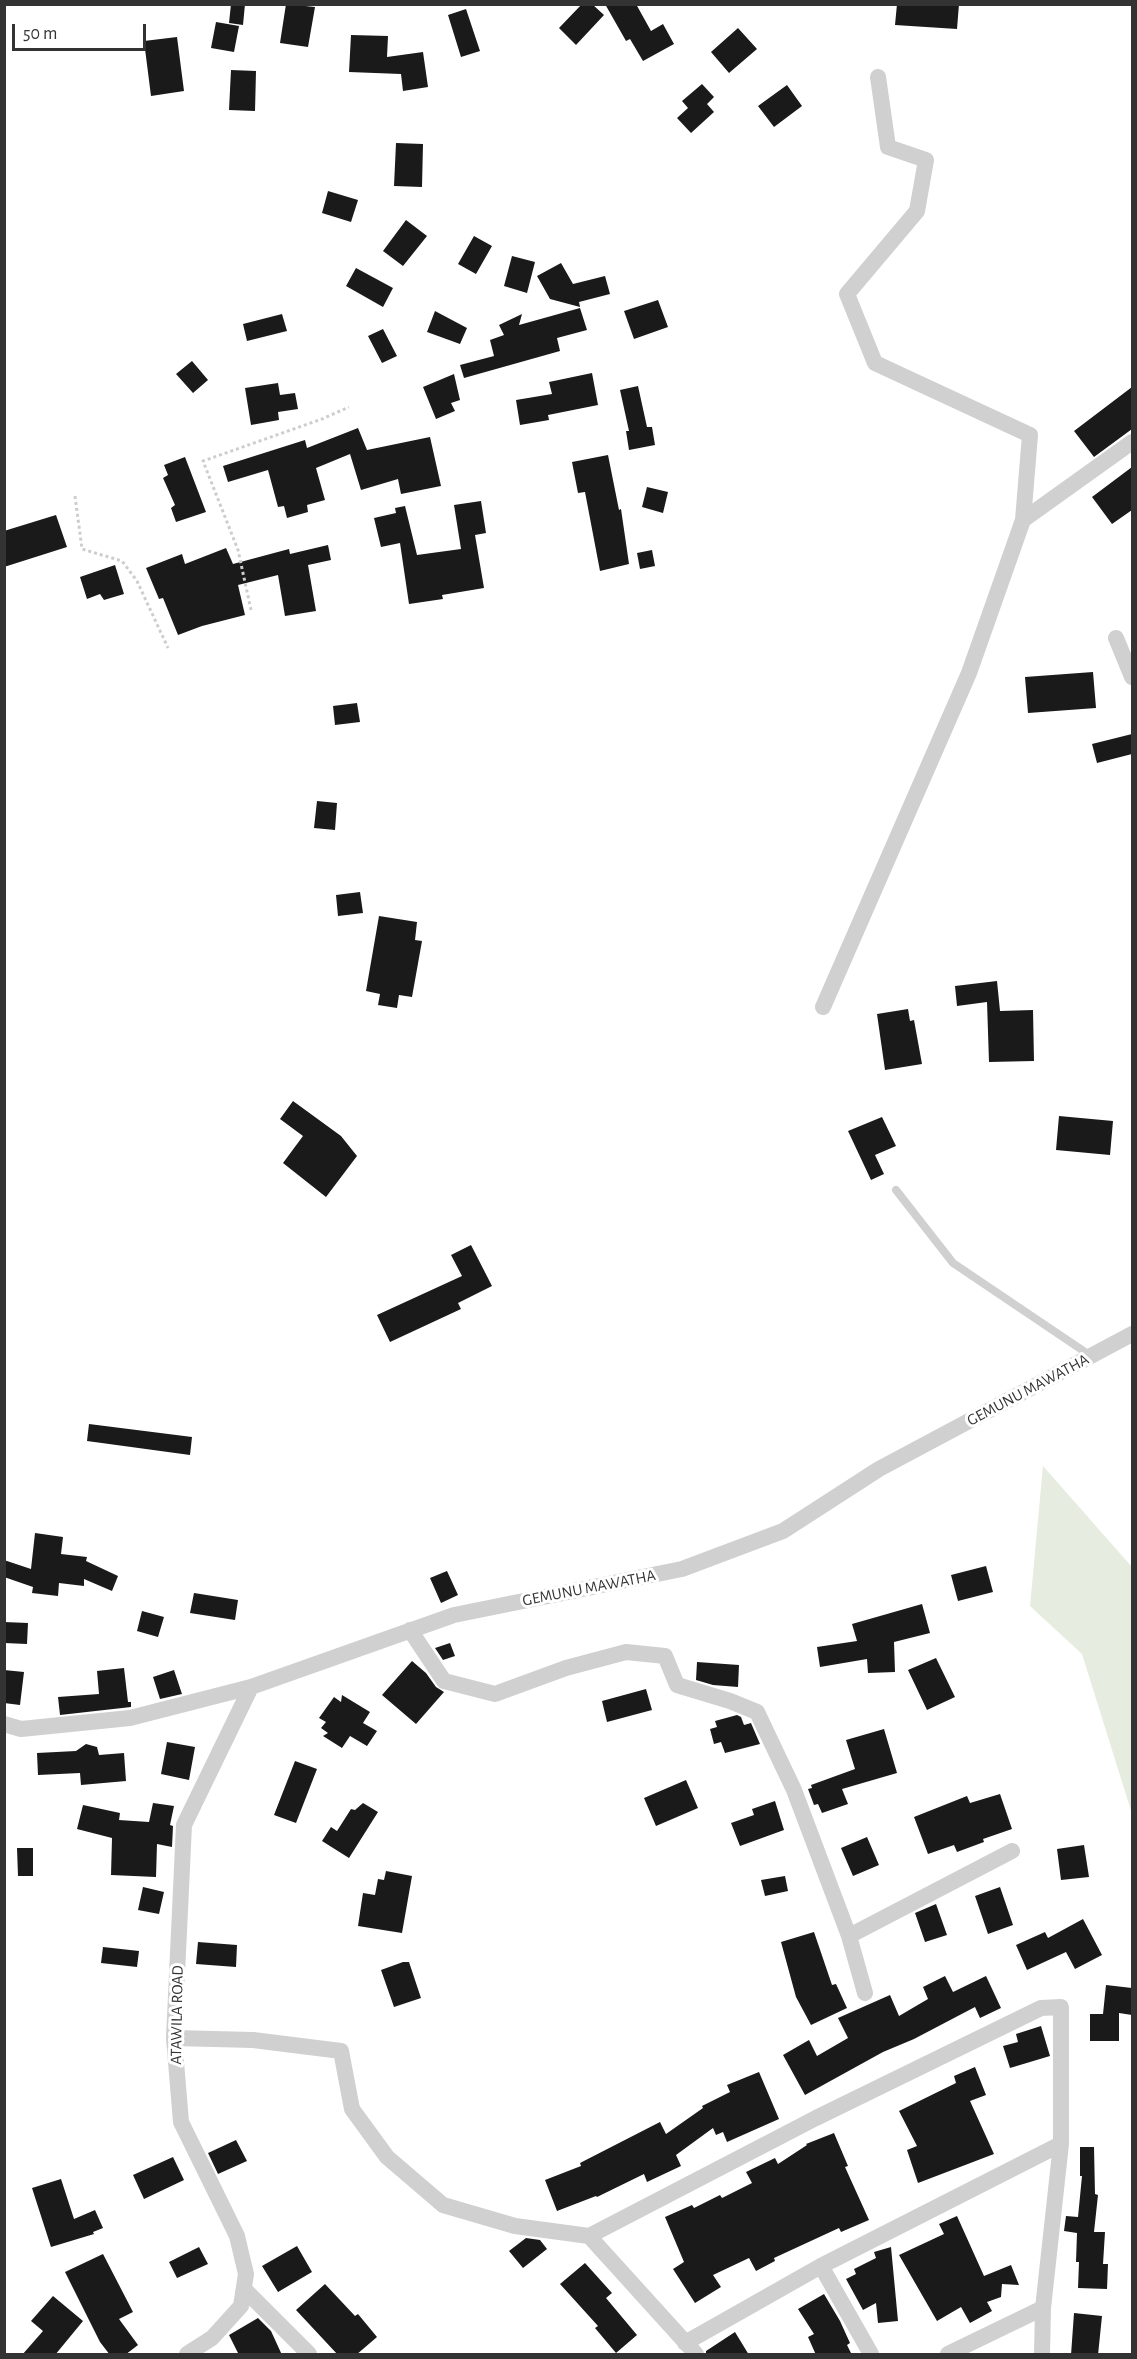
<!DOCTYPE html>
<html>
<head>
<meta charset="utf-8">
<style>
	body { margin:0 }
	#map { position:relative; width:1137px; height:2359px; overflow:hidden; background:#fff; font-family:"Alegreya Sans",sans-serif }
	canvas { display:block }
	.frame { position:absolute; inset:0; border:6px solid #333; pointer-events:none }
	.scale { position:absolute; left:12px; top:24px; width:134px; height:27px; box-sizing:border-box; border:3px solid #333; border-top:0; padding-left:8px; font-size:18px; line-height:21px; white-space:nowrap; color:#333; -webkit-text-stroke:4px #fff; paint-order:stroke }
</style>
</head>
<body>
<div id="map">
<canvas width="1137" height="2359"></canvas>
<div class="frame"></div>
<div class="scale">50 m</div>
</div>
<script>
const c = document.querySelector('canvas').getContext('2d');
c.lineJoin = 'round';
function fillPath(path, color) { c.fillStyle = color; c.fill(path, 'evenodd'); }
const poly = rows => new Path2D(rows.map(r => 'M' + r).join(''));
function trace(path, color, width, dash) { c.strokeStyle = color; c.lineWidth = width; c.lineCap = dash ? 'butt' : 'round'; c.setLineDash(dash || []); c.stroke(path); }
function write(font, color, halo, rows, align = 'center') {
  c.font = font + ' "Alegreya Sans",sans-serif'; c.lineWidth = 6; c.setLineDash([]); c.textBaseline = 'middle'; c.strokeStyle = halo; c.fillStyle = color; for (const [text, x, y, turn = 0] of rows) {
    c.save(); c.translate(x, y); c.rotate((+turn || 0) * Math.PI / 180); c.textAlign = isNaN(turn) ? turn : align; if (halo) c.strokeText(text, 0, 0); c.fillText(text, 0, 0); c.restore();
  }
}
fillPath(poly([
	[1043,1466,1132,1567,1132,1814,1082,1654,1030,1606]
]), '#e6ecdf');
fillPath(poly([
	[231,4,245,4,243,25,229,23],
	[286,4,315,7,308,47,280,43],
	[582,4,592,4,604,15,576,45,559,28],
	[605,4,636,4,651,31,663,24,674,44,643,61,630,39,626,41],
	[897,4,959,4,957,29,895,25],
	[466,9,480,51,461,57,448,15],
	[216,22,239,26,234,52,211,48],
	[738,28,757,49,729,73,711,52],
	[351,35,388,36,387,57,423,52,428,87,403,91,401,74,349,72],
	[177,37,184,91,151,96,144,41],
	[231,70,256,71,255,111,229,110],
	[702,84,714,97,707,104,714,112,691,133,677,118,688,108,682,101],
	[787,85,802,106,774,127,758,106],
	[396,143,423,144,422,187,394,186],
	[328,191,358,200,351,222,322,213],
	[406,220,427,236,403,266,383,251],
	[474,236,492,246,476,274,458,264],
	[512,256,535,262,527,293,504,286],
	[561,263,573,284,605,276,610,294,579,302,580,307,550,299,537,276],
	[356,268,393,288,383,307,346,286],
	[658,300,668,327,634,339,624,311],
	[580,308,587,330,557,338,560,351,464,378,460,365,494,356,490,340,504,335,499,325,522,314,519,325],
	[435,311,467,328,460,344,427,332],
	[282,314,287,331,247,341,243,324],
	[383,329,397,356,382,363,368,336],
	[192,361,208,380,193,393,176,374],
	[592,373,598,405,548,415,549,420,520,425,516,400,552,394,549,382],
	[454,374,460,400,451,403,455,411,436,419,423,387],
	[278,383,280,395,295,393,298,409,278,412,279,420,251,425,245,388],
	[638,386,647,427,652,427,655,445,629,450,626,431,629,431,620,390],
	[1132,387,1132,429,1094,457,1074,431],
	[358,428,367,450,430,437,441,486,401,494,398,479,361,490,350,454,316,468,325,500,307,505,308,512,287,518,284,506,278,507,268,470,228,482,223,466,305,440,307,448],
	[608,455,619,510,621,509,629,564,600,571,585,492,578,493,572,462],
	[185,457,206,512,176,522,171,508,175,505,163,478,168,475,164,465],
	[1132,467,1132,510,1112,524,1092,497],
	[647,487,668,492,663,513,642,507],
	[481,501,486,533,475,535,484,588,442,595,443,599,409,604,400,543,381,547,374,518,396,513,395,508,405,506,417,555,461,549,454,505],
	[56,515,67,547,4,567,4,531],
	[328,545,331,560,308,565,316,611,285,616,278,575,238,585,245,615,202,626,178,635,163,598,159,599,146,568,182,554,185,564,226,548,233,564,289,549,290,554],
	[652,550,655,566,640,569,637,553],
	[115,565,124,594,104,600,100,594,87,599,80,577],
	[1093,672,1096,708,1028,713,1025,677],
	[357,703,360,722,335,725,333,706],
	[1132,734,1132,754,1097,763,1092,744],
	[317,801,337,803,335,830,314,828],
	[360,892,363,913,338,916,336,895],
	[379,916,417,922,415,940,422,941,412,997,399,995,397,1008,378,1005,380,994,366,991],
	[997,981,1000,1011,1033,1010,1034,1061,989,1062,987,1002,957,1006,955,986],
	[908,1009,910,1021,914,1020,922,1064,885,1070,877,1014],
	[293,1101,341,1136,357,1156,326,1197,283,1163,303,1136,280,1119],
	[1059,1116,1113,1121,1110,1155,1056,1150],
	[882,1117,896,1146,875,1155,884,1174,871,1180,848,1131],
	[471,1245,492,1286,458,1303,461,1309,390,1342,377,1315,462,1276,451,1255],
	[89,1424,192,1437,190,1455,87,1441],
	[35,1533,63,1537,61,1554,87,1557,86,1561,118,1576,112,1591,84,1579,84,1586,59,1583,58,1596,32,1593,33,1587,4,1577,4,1560,31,1569],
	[986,1566,993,1592,958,1601,951,1575],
	[447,1571,458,1595,441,1603,430,1578],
	[194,1593,238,1600,235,1620,190,1613],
	[922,1604,930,1633,894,1642,895,1672,868,1673,867,1659,820,1667,817,1647,857,1641,852,1624],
	[142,1611,164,1617,158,1637,137,1631],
	[4,1622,28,1623,27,1644,4,1643],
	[450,1643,455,1656,443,1660,435,1648],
	[936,1658,955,1697,927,1710,908,1670],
	[412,1661,426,1673,436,1687,444,1692,416,1724,382,1695],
	[697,1662,739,1665,738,1687,713,1685,696,1680],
	[124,1668,128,1702,131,1702,131,1707,60,1715,58,1697,99,1694,97,1671],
	[4,1670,24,1672,20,1705,4,1703],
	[174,1670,182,1694,160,1699,153,1677],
	[646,1689,652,1710,607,1722,602,1701],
	[342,1695,370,1712,363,1723,377,1731,367,1746,350,1736,342,1748,323,1736,328,1733,321,1728,326,1722,319,1718,334,1697,341,1702],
	[737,1715,741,1717,744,1725,751,1723,760,1744,725,1753,721,1742,714,1744,710,1729,717,1727,715,1721],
	[884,1729,897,1773,842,1789,848,1804,822,1813,818,1804,814,1805,808,1789,812,1788,811,1785,855,1769,846,1740],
	[167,1742,195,1747,189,1780,161,1774],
	[86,1744,97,1747,99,1755,124,1753,126,1781,81,1785,80,1773,38,1775,37,1753,76,1751],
	[295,1761,317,1769,296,1823,274,1815],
	[686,1780,698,1808,656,1826,644,1798],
	[1000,1794,1012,1829,983,1839,984,1842,957,1852,954,1845,928,1854,914,1817,967,1796,970,1803],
	[775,1801,784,1830,740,1846,731,1823,754,1815,752,1809],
	[153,1803,174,1806,170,1825,173,1826,172,1847,157,1844,156,1877,111,1875,112,1838,77,1829,83,1805,120,1813,119,1820,149,1822],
	[363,1803,378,1812,349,1858,322,1841,331,1827,337,1831,351,1809,355,1810],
	[867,1837,879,1865,853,1876,841,1848],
	[1084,1845,1089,1877,1061,1880,1057,1849],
	[17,1848,33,1848,33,1876,18,1876],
	[386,1871,412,1876,402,1933,358,1926,363,1893,375,1895,378,1879,384,1880],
	[785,1876,788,1891,765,1896,761,1880],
	[143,1887,164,1892,159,1914,138,1910],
	[1000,1887,1013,1925,988,1934,975,1896],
	[936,1904,947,1935,925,1942,915,1913],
	[1083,1919,1102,1955,1075,1969,1066,1952,1027,1970,1016,1945,1045,1932,1048,1938],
	[814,1932,832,1985,836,1984,847,2008,811,2025,796,1997,781,1942],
	[198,1942,237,1945,236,1967,196,1964],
	[103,1947,139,1951,137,1967,101,1963],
	[403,1962,409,1962,421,1998,394,2007,381,1970],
	[945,1976,953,1992,986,1976,1001,2008,980,2018,975,2007,914,2039,883,2052,805,2095,783,2055,809,2040,817,2056,848,2038,838,2018,890,1995,899,2016,928,1999,923,1987],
	[1106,1985,1132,1988,1132,2015,1119,2013,1119,2041,1090,2041,1090,2014,1103,2014],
	[1041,2026,1050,2056,1010,2068,1003,2046,1018,2042,1016,2034],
	[975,2067,986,2095,970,2101,994,2154,918,2183,907,2150,917,2146,899,2111,956,2083,954,2076],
	[759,2072,779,2119,727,2142,723,2132,716,2135,713,2128,676,2155,681,2166,647,2182,644,2174,597,2197,596,2196,557,2211,545,2180,581,2166,580,2163,660,2122,666,2134,703,2108,702,2106,730,2092,727,2085],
	[834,2133,848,2166,845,2167,869,2220,841,2232,839,2228,774,2258,775,2261,756,2271,749,2258,713,2275,721,2287,695,2303,673,2269,684,2262,665,2217,692,2205,694,2208,720,2195,722,2198,752,2183,746,2172,775,2158,778,2164,807,2145,806,2144],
	[236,2140,247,2161,218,2174,208,2153],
	[1080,2147,1094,2147,1095,2194,1098,2195,1094,2232,1105,2232,1103,2264,1108,2264,1107,2289,1078,2288,1079,2262,1076,2262,1077,2233,1064,2231,1066,2216,1078,2217,1082,2176,1080,2176],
	[173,2157,184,2180,144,2199,133,2175],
	[61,2179,74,2219,95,2210,103,2228,93,2232,94,2234,51,2247,32,2188],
	[957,2216,984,2276,1011,2265,1019,2285,1002,2284,1001,2297,987,2302,992,2311,970,2323,961,2307,937,2321,899,2255,944,2234,939,2224],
	[526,2238,540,2240,547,2249,523,2268,509,2251],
	[297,2246,312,2272,278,2292,262,2266],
	[199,2247,208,2264,177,2278,169,2262],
	[891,2247,898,2321,878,2323,876,2303,863,2310,846,2279,856,2274,854,2269,876,2258,874,2252],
	[103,2254,133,2312,119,2319,138,2345,125,2355,110,2355,100,2342,65,2272],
	[585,2263,612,2293,606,2298,637,2335,616,2353,595,2328,598,2326,560,2284],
	[325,2284,355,2316,358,2314,377,2337,356,2355,338,2355,296,2310],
	[824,2294,840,2321,850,2343,847,2345,852,2355,816,2355,808,2337,814,2334,798,2309],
	[53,2296,83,2321,55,2355,22,2355,43,2331,31,2321],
	[1074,2313,1102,2316,1098,2355,1071,2355],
	[258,2318,271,2331,282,2355,239,2355,229,2335],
	[735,2332,749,2355,706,2355,706,2351]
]), '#1a1a1a');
trace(poly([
	[75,496,82,549,122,561,137,581,168,648],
	[251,610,238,550,203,461,322,419,349,407]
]), '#cdcdcd', 3, [3, 3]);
trace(poly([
	[896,1190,953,1263,1091,1356]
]), '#d0d0d0', 8);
trace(poly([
	[878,77,888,147,926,160,917,211,847,294,875,363,1030,435,1023,520],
	[1116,638,1132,677],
	[823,1007,969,673,1023,520,1132,442],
	[410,1630,444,1681,495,1694,566,1668,626,1652,665,1656,677,1685,730,1701,757,1712,794,1790,849,1936,865,1993],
	[4,1724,21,1729,130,1718,251,1687,454,1615,682,1569,783,1531,879,1469,1132,1334],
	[849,1936,1012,1851],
	[174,2038,253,2040,341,2051,352,2109,387,2157,443,2205,515,2226,589,2236,696,2354],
	[589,2236,816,2118,1041,2008,1061,2007,1061,2144,821,2266,685,2343],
	[821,2266,871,2354],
	[244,2289,309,2354],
	[187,2354,212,2338,241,2306,246,2274,237,2236,181,2122,174,2038,184,1825,251,1687],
	[948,2354,1043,2308],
	[1042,2354,1043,2308,1061,2144]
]), '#d0d0d0', 16);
write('16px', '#333', '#fff', [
	["GEMUNU MAWATHA",1028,1390,-28],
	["GEMUNU MAWATHA",589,1588,-11],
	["ATAWILA ROAD",177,2015,-89]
]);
</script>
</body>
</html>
